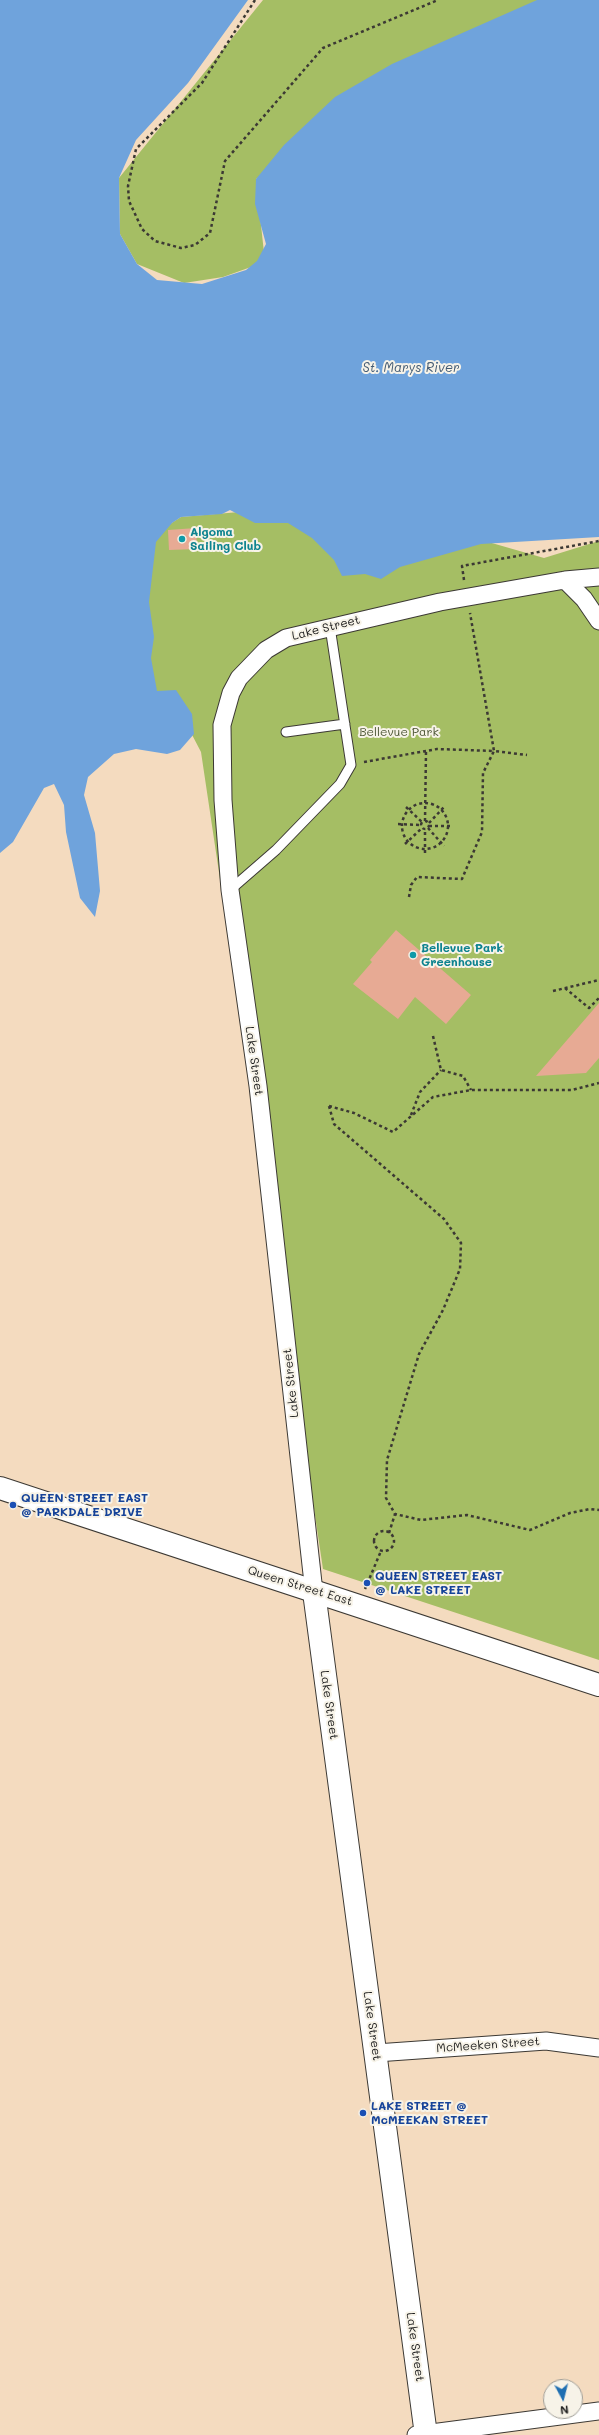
<!DOCTYPE html>
<html>
<head>
<meta charset="utf-8">
<style>
	body { margin:0 }
	#map { position:relative; width:599px; height:2435px; overflow:hidden; background:#f4dbbf; font-family:Mali,sans-serif }
	canvas { display:block }
	.north { position:absolute; left:543px; top:2379px; width:40px; height:40px; box-sizing:border-box; background:#f7f3e8; border:1px solid #9f9d96; border-radius:50%; rotate:173deg; font-size:11px; font-weight:700; line-height:16px; text-align:center; color:#1c1c1c }
	.north::after { content:''; display:block; margin:auto; width:14px; height:18px; background:#1f6fb2; clip-path:polygon(50% 0,100% 100%,50% 72%,0 100%) }
</style>
</head>
<body>
<div id="map">
<canvas width="599" height="2435"></canvas>
<div class="north">N</div>
</div>
<script>
const c = document.querySelector('canvas').getContext('2d');
c.lineJoin = 'round';
function fillPath(path, color) { c.fillStyle = color; c.fill(path, 'evenodd'); }
const poly = rows => new Path2D(rows.map(r => 'M' + r).join(''));
function trace(path, color, width, dash) { c.strokeStyle = color; c.lineWidth = width; c.lineCap = dash ? 'butt' : 'round'; c.setLineDash(dash || []); c.stroke(path); }
function write(font, color, halo, rows, align = 'center') {
  c.font = font + ' Mali,sans-serif'; c.lineWidth = 4; c.setLineDash([]); c.textBaseline = 'middle'; c.strokeStyle = halo; c.fillStyle = color; for (const [text, x, y, turn = 0] of rows) {
    c.save(); c.translate(x, y); c.rotate((+turn || 0) * Math.PI / 180); c.textAlign = isNaN(turn) ? turn : align; if (halo) c.strokeText(text, 0, 0); c.fillText(text, 0, 0); c.restore();
  }
}
fillPath(poly([
	[263,0,561,0,256,179,265,262,223,277,184,283,137,264,120,234,119,178],
	[251,511,436,527,544,558,599,541,599,1660,323,1569,201,752,189,729,129,730,137,545,181,517]
]), '#a5be64');
fillPath(poly([
	[0,0,248,0,188,83,136,140,119,178,120,234,137,264,157,280,202,284,246,270,257,261,266,244,255,204,256,179,284,145,335,97,392,64,537,0,599,0,599,537,481,544,400,567,381,579,365,574,342,576,334,560,312,538,288,523,255,523,230,510,222,514,181,517,172,523,156,542,149,602,154,637,151,658,157,691,176,690,192,714,194,734,180,750,167,754,136,749,114,754,88,777,84,795,95,833,100,891,95,917,80,898,66,832,64,805,54,784,44,788,13,842,0,853]
]), '#6fa3dc');
fillPath(poly([
	[196,528,197,549,169,550,168,530],
	[396,930,471,995,446,1024,415,997,398,1019,353,984,372,962,370,960],
	[599,1003,599,1058,586,1073,536,1076]
]), '#e7aa94');
const service = poly([
	[286,732,345,724],
	[230,890,276,850,340,784,351,765,330,627]
]);
const minor = poly([
	[565,580,584,599,599,621],
	[314,1592,258,1086,230,890,223,800,222,725,231,693,239,678,266,650,286,638,440,602,565,580,599,577],
	[376,2053,546,2041,599,2048],
	[416,2435,599,2411]
]);
const tertiary = poly([
	[314,1592,426,2435]
]);
const secondary = poly([
	[0,1488,599,1685]
]);
trace(service, '#3c3934', 11);
trace(minor, '#3c3934', 19);
trace(tertiary, '#3c3934', 24);
trace(secondary, '#3c3934', 24);
trace(poly([
	[255,0,202,83,136,149,128,186,129,201,142,229,155,241,181,248,195,245,210,233,225,161,323,48,438,0],
	[464,580,462,566,599,541],
	[364,762,437,749,494,751,470,613],
	'402 826a23 23 0 1 1 46 0a23 23 0 1 1-46 0Z',
	[406,807,422,822],
	'421 825a4 4 0 1 1 8 0a4 4 0 1 1-8 0Z',
	[425,821,426,751],
	[429,823,445,806],
	[398,824,421,825],
	[429,826,453,826],
	[428,828,444,846],
	[405,844,422,828],
	[425,853,425,830],
	[409,897,411,885,417,877,462,879,482,832,483,773,494,751,527,755],
	[565,988,589,1008,599,998],
	[553,991,599,980],
	[433,1036,441,1070,463,1076,471,1090],
	[329,1106,334,1124,444,1219,461,1243,460,1269,443,1310,419,1354,387,1460,386,1498,395,1514,421,1520,467,1515,530,1530,570,1513,590,1509,599,1510],
	[329,1106,354,1113,393,1132,433,1097,471,1090,572,1090,599,1083],
	[411,1115,420,1092,441,1070],
	'374 1541a10 10 0 1 1 20 0a10 10 0 1 1-20 0Z',
	[389,1533,395,1514],
	[365,1589,381,1551]
]), '#3c3934', 2.5, [3, 3]);
trace(service, '#fff', 9);
trace(minor, '#fff', 17);
trace(tertiary, '#fff', 22);
trace(secondary, '#fff', 22);
for (const [x, y, r, color] of [
	[182,539,4,"#0f9aa8"],
	[413,955,4,"#0f9aa8"],
	[13,1505,4,"#1a4fb4"],
	[367,1583,4,"#1a4fb4"],
	[363,2113,4,"#1a4fb4"]
]) { const dot = new Path2D(); dot.arc(x, y, r, 0, 2 * Math.PI); c.fillStyle = color; c.fill(dot); trace(dot, '#f7f3e8', 1.5); }
write('bold 12px', '#0d838f', '#f7f3e8', [
	["Algoma",190,532],
	["Sailing Club",190,546],
	["Bellevue Park",421,948],
	["Greenhouse",421,962]
], 'left');
write('12px', '#1c1c1c', '#f7f3e8', [
	["Lake Street",326,628,-14],
	["Lake Street",254,1061,82],
	["Lake Street",291,1383,-96],
	["Queen Street East",300,1586,17],
	["Lake Street",329,1705,82],
	["Lake Street",372,2026,82],
	["McMeeken Street",488,2045,-4],
	["Lake Street",415,2347,82]
]);
write('12px', '#4c5535', '#f7f3e8', [
	["Bellevue Park",399,732]
]);
write('bold 12px', '#164399', '#f7f3e8', [
	["QUEEN STREET EAST",21,1498],
	["@ PARKDALE DRIVE",21,1512],
	["QUEEN STREET EAST",375,1576],
	["@ LAKE STREET",375,1590],
	["LAKE STREET @",371,2106],
	["McMEEKAN STREET",371,2120]
], 'left');
write('italic 13px', '#415972', '#f7f3e8', [
	["St. Marys River",411,368]
]);
</script>
</body>
</html>
